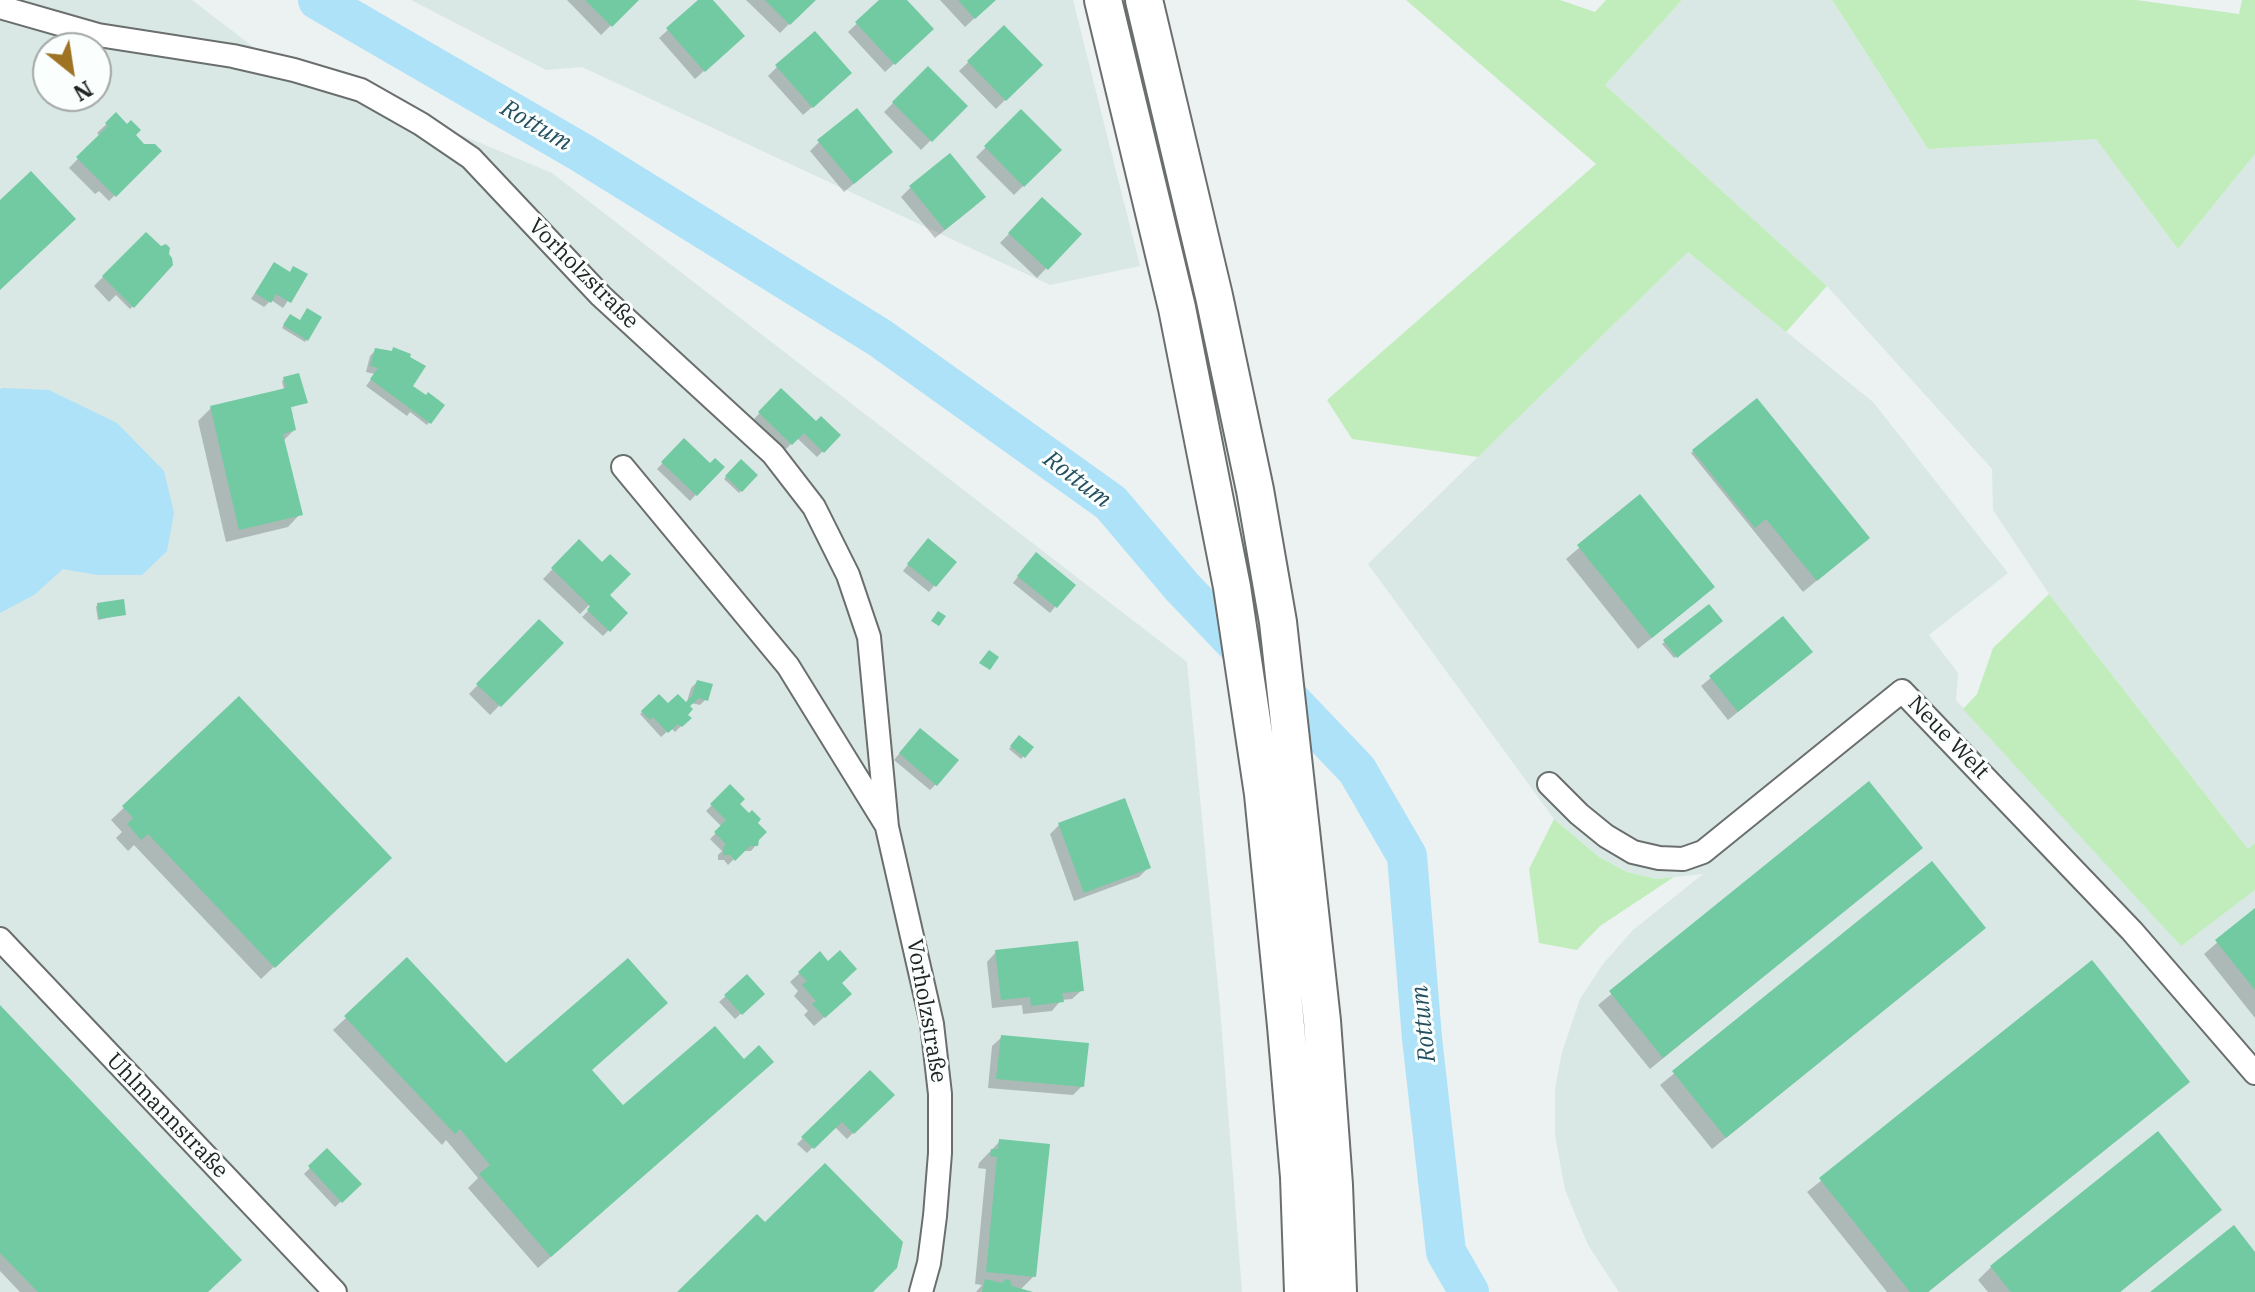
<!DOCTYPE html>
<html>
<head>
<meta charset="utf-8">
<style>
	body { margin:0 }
	#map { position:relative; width:2255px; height:1292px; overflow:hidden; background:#ecf2f1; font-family:"IBM Plex Serif",serif }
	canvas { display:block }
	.north { position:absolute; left:32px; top:32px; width:80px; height:80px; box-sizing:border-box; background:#fafffe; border:2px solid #a3a7a6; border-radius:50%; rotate:150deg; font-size:22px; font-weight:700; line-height:32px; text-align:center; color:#212423 }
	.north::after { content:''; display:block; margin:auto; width:28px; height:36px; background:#9e7323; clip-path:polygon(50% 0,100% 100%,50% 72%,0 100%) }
</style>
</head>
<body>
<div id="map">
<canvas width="2255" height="1292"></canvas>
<div class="north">N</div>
</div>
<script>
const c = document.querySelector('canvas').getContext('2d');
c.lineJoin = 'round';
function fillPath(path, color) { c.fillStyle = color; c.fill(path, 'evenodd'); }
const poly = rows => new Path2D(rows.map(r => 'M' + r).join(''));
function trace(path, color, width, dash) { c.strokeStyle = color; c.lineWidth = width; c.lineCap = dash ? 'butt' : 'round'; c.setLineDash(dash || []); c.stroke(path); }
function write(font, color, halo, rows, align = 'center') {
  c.font = font + ' "IBM Plex Serif",serif'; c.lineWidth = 6; c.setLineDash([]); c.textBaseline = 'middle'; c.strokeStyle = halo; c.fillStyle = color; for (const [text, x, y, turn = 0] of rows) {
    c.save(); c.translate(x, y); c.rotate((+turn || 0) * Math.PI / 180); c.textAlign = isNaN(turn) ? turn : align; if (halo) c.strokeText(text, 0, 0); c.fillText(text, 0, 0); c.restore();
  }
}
fillPath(poly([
	[0,0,192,0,256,49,552,173,1187,662,1220,1007,1242,1292,0,1292],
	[48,48,96,48,96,96,48,96],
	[411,0,1073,0,1140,266,1050,285,582,67,546,70],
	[1682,0,1832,0,1928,149,2096,138,2178,249,2255,154,2255,843,2248,849,2049,594,1993,510,1992,469,1827,286,1605,85],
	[1688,252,1873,402,2008,573,1929,635,1958,673,1956,700,2181,945,2255,890,2255,1292,1619,1292,1588,1245,1565,1190,1555,1135,1555,1089,1562,1052,1580,999,1603,964,1633,930,1703,874,1657,879,1627,872,1599,857,1554,819,1368,564]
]), '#d9e8e5');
fillPath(poly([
	[1406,0,1560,0,1595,12,1606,0,1682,0,1605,85,1827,286,1786,332,1688,252,1478,457,1352,439,1327,400,1596,164],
	[1832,0,2136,0,2239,14,2242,0,2255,0,2255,154,2178,249,2096,139,1928,149],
	[2049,594,2248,849,2255,843,2255,890,2181,946,1963,709,1977,694,1993,648],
	[1554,819,1599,857,1627,872,1657,879,1674,877,1600,926,1577,950,1539,943,1529,869]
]), '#c1edbc');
fillPath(poly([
	[3,388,49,390,117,423,164,471,174,513,167,551,142,575,97,575,63,569,34,595,0,613,0,389]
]), '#ade2f9');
fillPath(poly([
	[567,0,637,0,601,35],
	[701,0,710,0,733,45,695,79,659,38],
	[746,0,813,0,780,33],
	[882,0,905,0,922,38,885,72,848,32],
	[940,0,994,0,965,27],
	[1004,28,1040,65,996,109,959,71],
	[777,67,841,82,803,115,768,76],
	[928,68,965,106,921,150,884,112],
	[1021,112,1059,150,1014,195,976,157],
	[116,115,144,146,159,151,109,201,99,191,95,194,69,168,100,136,97,133],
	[819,142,881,161,844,192,810,151],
	[910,188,975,206,935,238,901,197],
	[1042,200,1079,234,1037,278,1000,243],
	[146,234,146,294,130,309,116,295,109,302,94,286],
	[274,264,289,273,294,268,305,275,283,308,271,300,264,307,251,299],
	[288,318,307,339,305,342,282,328],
	[394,349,410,387,442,405,427,425,410,412,407,416,366,386,375,374,366,372,370,356,376,350,390,353],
	[284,379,306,402,289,408,294,430,283,441,300,514,288,527,226,542,198,421,211,408,284,390,282,381],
	[781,391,816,424,839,435,817,457,797,438,785,450,754,419],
	[1756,401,1868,538,1803,592,1691,453],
	[684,441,710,465,722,467,690,501,657,469],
	[741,462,755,475,739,493,724,479],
	[1640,496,1700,599,1638,649,1566,559],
	[579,542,607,595,625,613,603,636,582,617,591,608,589,605,580,614,543,579],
	[922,547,954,562,929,592,903,571],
	[1030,561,1073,585,1050,613,1013,583],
	[98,604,124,614,98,620,96,607],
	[1709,607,1720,621,1674,658,1662,644],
	[1783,618,1801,661,1728,720,1701,686],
	[539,622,561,643,490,715,469,694],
	[697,682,706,699,700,705,691,703,685,715,689,718,675,732,671,728,661,737,640,714,659,697,665,703,686,705,691,688],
	[239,699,377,870,261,979,134,845,128,851,116,838,122,832,111,820],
	[914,736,936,784,930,790,894,760],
	[1020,737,1031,747,1021,759,1009,749],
	[1868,784,1920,848,1650,1069,1598,1005],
	[730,787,737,804,755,823,757,839,756,845,751,851,742,851,728,865,724,860,718,860,718,855,722,851,710,839,722,827,706,811],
	[1059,825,1148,868,1139,877,1074,901,1050,834],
	[1931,864,1971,940,1712,1149,1660,1085],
	[2255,910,2255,1018,2204,954],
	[996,952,1082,990,1072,999,1061,1000,1052,1011,1023,1014,1022,1005,992,1008,987,962],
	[820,954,839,984,840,1003,814,1026,804,1015,808,1011,794,996,798,991,790,982],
	[2092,963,2188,1082,1928,1292,1887,1292,1807,1192],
	[747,977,762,994,735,1019,719,1002],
	[0,1008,206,1292,20,1292,0,1271],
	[346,1018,506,1066,590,1070,623,1108,744,1062,759,1074,538,1268,468,1188,478,1178,446,1140,442,1145,333,1030],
	[1002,1037,1082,1086,1073,1095,988,1088,992,1046],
	[870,1072,892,1094,847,1139,834,1126,807,1153,797,1144],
	[2158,1133,2220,1210,2207,1222,2120,1292,1988,1292,1978,1280,1991,1267],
	[1000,1141,1034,1276,1020,1290,1029,1292,976,1292,982,1285,975,1284,986,1169,978,1168,979,1163],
	[327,1151,359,1184,335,1207,304,1174]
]), '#0003');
trace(poly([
	[318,0,582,153,880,338,1111,503,1182,587,1357,770,1407,856,1422,1038,1446,1252,1469,1292]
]), '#ade2f9', 40);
fillPath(poly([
	[585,0,639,0,612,27],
	[698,0,713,0,745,36,705,72,666,28],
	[765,0,816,0,790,25],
	[879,0,907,0,934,29,895,65,855,22],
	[958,0,996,0,975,19],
	[1004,25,1043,65,1006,101,967,61],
	[815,31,852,73,813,108,775,65],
	[928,66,968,106,932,142,892,102],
	[857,108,893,152,854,184,817,140],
	[1021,109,1062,150,1024,187,984,146],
	[116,112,127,124,131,120,141,130,136,135,144,144,155,144,162,151,116,197,76,157,108,126,105,123],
	[950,153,986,197,945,230,909,186],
	[31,171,76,219,0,290,0,200],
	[1042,197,1082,234,1048,270,1008,233],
	[146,232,161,246,166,244,170,248,169,254,172,258,173,265,134,308,102,276],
	[274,262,290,272,293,266,308,274,291,303,276,294,271,303,255,293],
	[307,308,322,317,308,341,283,325,290,314,300,320],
	[393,347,411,354,410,357,426,366,413,386,426,395,428,392,445,405,431,424,370,379,378,368,370,366,375,348,392,351],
	[299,373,308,403,291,407,296,430,283,434,303,515,239,530,210,406,286,388,283,377],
	[781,388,816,421,821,416,841,435,824,453,804,433,792,445,758,412],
	[1757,398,1870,538,1817,581,1766,519,1755,528,1692,450],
	[684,438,710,463,715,458,725,467,697,496,661,462],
	[741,459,758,475,742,492,725,476],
	[1640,494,1715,587,1652,638,1577,545],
	[928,538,957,562,936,587,907,564],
	[579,539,602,562,610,554,631,574,610,595,628,613,610,632,587,610,590,606,551,568],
	[1036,552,1076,585,1057,608,1017,576],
	[124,599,126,615,99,619,97,603],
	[1709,604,1723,621,1677,658,1663,640],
	[938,611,946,616,939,626,931,621],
	[1783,616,1813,652,1738,712,1709,676],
	[539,619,564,643,501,707,476,684],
	[989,650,999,657,990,670,979,663],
	[697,680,713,684,708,701,699,698,690,706,693,709,688,715,692,718,682,727,678,724,668,733,653,717,650,720,641,711,659,694,668,703,678,694,686,702,692,696],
	[239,696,392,858,275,968,148,834,141,840,130,827,127,824,133,818,122,806],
	[920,728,959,760,937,786,899,753],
	[1019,735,1034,747,1025,758,1010,746],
	[1869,781,1923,848,1663,1058,1609,991],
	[730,784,745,799,740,804,749,813,752,810,761,819,758,823,767,832,759,840,758,846,750,846,735,861,730,855,723,855,723,848,726,844,714,832,726,820,710,804],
	[1125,798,1151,868,1084,893,1058,823],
	[1932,861,1986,928,1726,1138,1672,1071],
	[2255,908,2255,990,2215,940],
	[1078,941,1084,991,1062,993,1064,1002,1031,1006,1030,997,1001,1000,995,950],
	[840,950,857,969,842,983,852,994,825,1018,812,1004,816,1001,802,985,807,981,798,972,820,951,828,961],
	[407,957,506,1063,628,958,668,1003,592,1070,623,1105,715,1026,744,1059,759,1045,774,1062,551,1257,479,1174,490,1165,460,1129,455,1134,344,1016],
	[2092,960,2190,1082,1928,1292,1910,1292,1819,1178],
	[747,974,765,994,742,1015,724,995],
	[0,1005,242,1260,208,1292,38,1292,0,1253],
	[1001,1035,1089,1043,1084,1087,996,1079],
	[870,1070,895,1095,854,1134,842,1122,814,1149,801,1137],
	[2158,1131,2222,1210,2120,1292,2011,1292,1990,1266],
	[999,1139,1050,1144,1036,1277,986,1272,997,1157,990,1156,991,1149,998,1149],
	[327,1148,362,1184,342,1203,308,1166],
	[825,1163,903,1242,897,1268,873,1292,677,1292,757,1214,765,1222],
	[2234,1225,2255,1252,2255,1292,2150,1292],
	[985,1279,1002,1283,1006,1279,1010,1280,1012,1286,1033,1292,982,1292]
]), '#71caa2');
const minor = poly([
	[0,7,98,35,233,56,294,70,361,90,421,124,471,158,601,296,773,454,814,507,848,575,869,637,887,827,932,1024,940,1094,940,1153,935,1216,929,1263,921,1292],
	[623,467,788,666,885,823],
	[1549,784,1579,814,1606,836,1633,852,1659,858,1683,859,1703,852,1902,691,2132,931,2255,1073],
	[0,939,335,1292]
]);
const trunk = poly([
	[1103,0,1177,308,1232,587,1263,794,1286,1026,1299,1177,1303,1292],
	[1144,0,1214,296,1255,490,1278,622,1322,1021,1334,1185,1338,1292]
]);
trace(minor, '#6a6f6e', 26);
trace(trunk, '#6a6f6e', 40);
trace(minor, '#fff', 22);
trace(trunk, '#fff', 36);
write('22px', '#212423', '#fafffe', [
	["Vorholzstraße",583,274,45],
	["Neue Welt",1948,738,46],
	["Vorholzstraße",926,1011,80],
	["Uhlmannstraße",167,1116,46]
]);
write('italic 24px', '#254f5f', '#fafffe', [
	["Rottum",536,126,30],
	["Rottum",1077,480,37],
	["Rottum",1424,1024,-96]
]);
</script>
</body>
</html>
